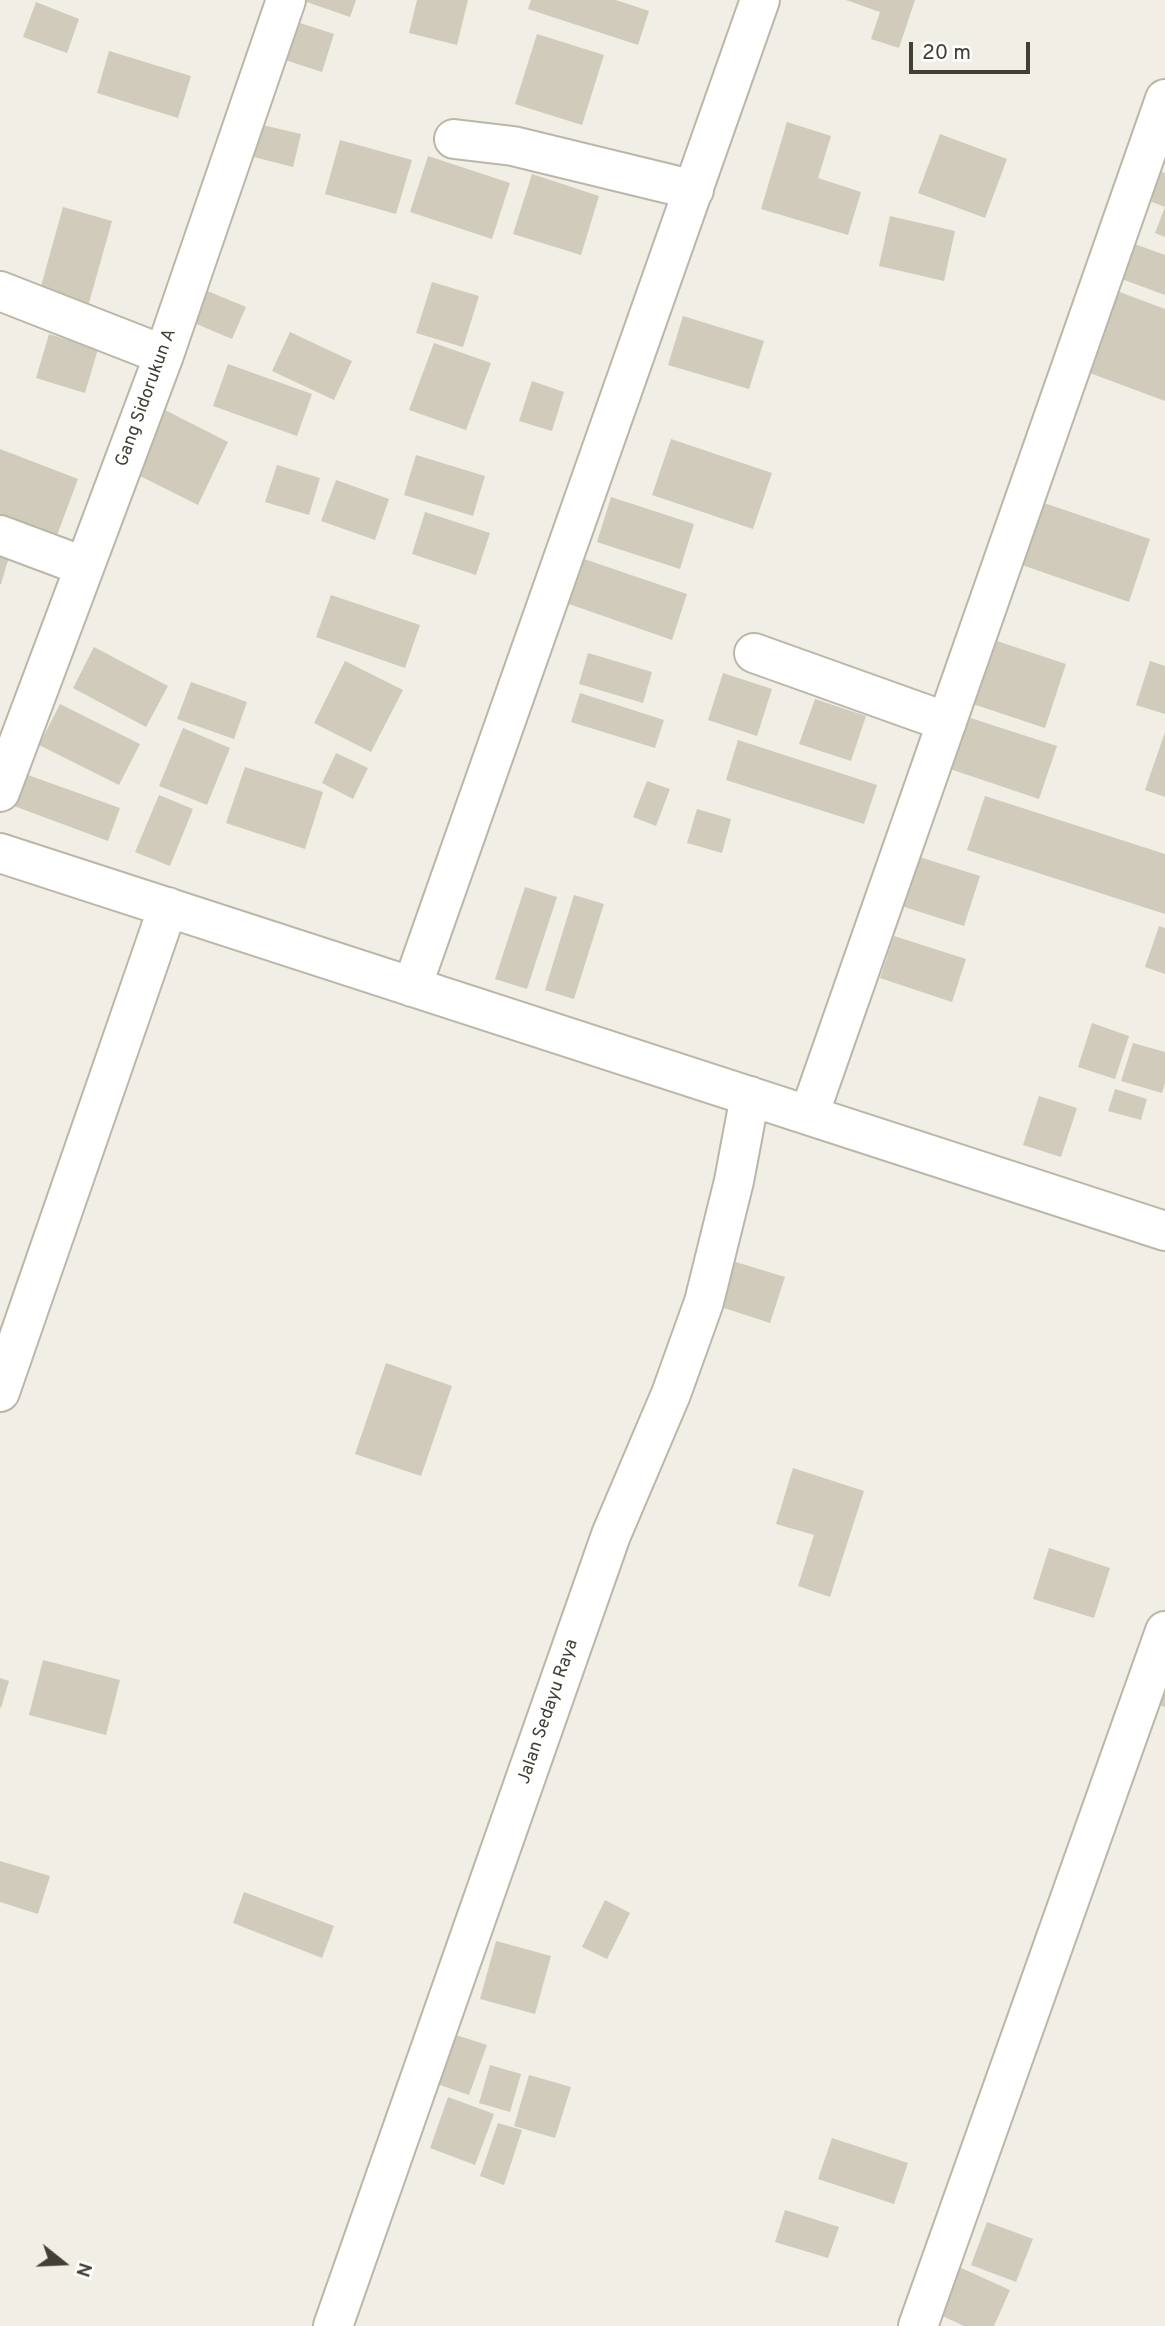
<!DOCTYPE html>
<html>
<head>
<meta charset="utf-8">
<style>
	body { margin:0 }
	#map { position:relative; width:1165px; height:2326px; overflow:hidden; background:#f0eee5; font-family:Overpass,sans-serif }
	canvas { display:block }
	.north { position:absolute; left:28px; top:2228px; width:70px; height:70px; -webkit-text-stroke:5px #fff; paint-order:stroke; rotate:108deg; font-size:19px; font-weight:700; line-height:28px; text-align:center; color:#423f35 }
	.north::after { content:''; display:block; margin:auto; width:24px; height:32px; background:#423f35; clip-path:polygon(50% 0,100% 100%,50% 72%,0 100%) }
	.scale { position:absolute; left:909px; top:42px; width:121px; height:32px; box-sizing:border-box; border:4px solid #423f35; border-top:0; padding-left:9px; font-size:21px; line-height:24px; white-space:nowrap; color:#423f35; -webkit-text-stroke:5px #fff; paint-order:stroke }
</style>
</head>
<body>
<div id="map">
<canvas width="1165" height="2326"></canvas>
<div class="north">N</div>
<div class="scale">20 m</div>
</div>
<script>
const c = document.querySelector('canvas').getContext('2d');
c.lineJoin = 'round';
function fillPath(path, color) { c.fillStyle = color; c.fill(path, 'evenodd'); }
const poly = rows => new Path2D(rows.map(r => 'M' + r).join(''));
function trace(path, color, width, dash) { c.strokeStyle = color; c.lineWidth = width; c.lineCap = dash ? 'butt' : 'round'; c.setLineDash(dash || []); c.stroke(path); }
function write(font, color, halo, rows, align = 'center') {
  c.font = font + ' Overpass,sans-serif'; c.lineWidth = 7; c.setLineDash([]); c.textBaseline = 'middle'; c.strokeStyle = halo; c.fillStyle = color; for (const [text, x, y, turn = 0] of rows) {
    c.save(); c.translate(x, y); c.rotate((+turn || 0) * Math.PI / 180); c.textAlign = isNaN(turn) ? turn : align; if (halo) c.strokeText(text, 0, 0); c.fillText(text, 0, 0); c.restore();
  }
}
fillPath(poly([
	[301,0,356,0,350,17],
	[417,0,468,0,457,45,409,33],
	[531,0,616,0,649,11,638,45,528,9],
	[846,0,915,0,899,48,871,39,880,12],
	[36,2,79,19,67,53,23,37],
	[285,18,334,34,322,72,273,56],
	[537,34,604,55,582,125,515,104],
	[109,51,191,76,178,118,97,93],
	[787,122,831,136,818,178,861,192,848,235,761,209],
	[254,123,301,134,293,167,246,155],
	[940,134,1007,159,985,218,918,193],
	[340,140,412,160,396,214,325,194],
	[428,156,510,183,492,239,410,212],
	[1148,166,1165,173,1165,207,1137,196],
	[532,174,599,196,581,255,513,234],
	[63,207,112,221,87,310,38,297],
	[1165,207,1165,237,1155,233],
	[890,216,955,231,944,281,879,266],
	[1121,239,1165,255,1165,295,1108,274],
	[432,282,479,296,463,347,416,333],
	[1109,288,1165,309,1165,401,1079,369],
	[205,290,246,307,232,339,192,322],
	[683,316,764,341,749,389,668,365],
	[290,332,352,361,334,400,272,371],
	[49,334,98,349,85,393,36,378],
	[434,343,491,363,466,430,409,410],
	[228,364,312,394,297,436,213,406],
	[532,381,564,392,552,431,519,421],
	[165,410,228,442,198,505,134,473],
	[671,439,772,473,753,529,652,495],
	[0,449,78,479,56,538,0,517],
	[416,455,485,476,473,516,404,495],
	[277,465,320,478,309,515,265,502],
	[336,480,389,499,375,540,321,521],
	[611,497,694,524,680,569,597,542],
	[1041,502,1150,539,1129,602,1019,564],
	[425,512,490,533,476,575,412,554],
	[0,554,9,557,1,584,0,584],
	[581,558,687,594,672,640,566,603],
	[331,595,420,625,405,668,316,637],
	[985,637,1066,664,1045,728,964,701],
	[94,647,168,686,146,727,73,688],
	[588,653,652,672,643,703,579,684],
	[345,661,403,690,371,752,314,723],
	[1150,661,1165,666,1165,714,1136,705],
	[723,673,772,689,757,736,708,720],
	[191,682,247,702,234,739,177,719],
	[580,693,664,720,655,748,571,722],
	[815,699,866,716,851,761,799,744],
	[60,704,140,744,119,785,39,745],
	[955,713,1057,746,1039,799,938,765],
	[183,728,230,748,207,805,159,786],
	[1165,732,1165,797,1145,790],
	[738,740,877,785,864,824,726,780],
	[336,753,368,768,353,799,322,783],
	[245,767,323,792,305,849,226,823],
	[25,774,120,808,108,841,14,806],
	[647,781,670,789,656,826,633,817],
	[159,795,193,809,170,866,135,852],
	[985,796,1165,854,1165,914,967,850],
	[697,809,731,819,722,853,687,843],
	[913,855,980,876,964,926,898,905],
	[525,887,557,897,527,989,495,979],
	[574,895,604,904,574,999,545,990],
	[1159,926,1165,928,1165,974,1145,967],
	[894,936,966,959,952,1002,880,978],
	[1092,1023,1129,1036,1115,1079,1078,1067],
	[1133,1043,1165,1052,1165,1083,1162,1093,1121,1081],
	[1115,1089,1147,1099,1141,1120,1108,1111],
	[1039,1096,1077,1108,1061,1157,1023,1145],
	[729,1260,785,1277,770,1323,715,1305],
	[386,1363,452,1386,421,1476,355,1454],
	[793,1468,864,1491,830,1597,798,1586,814,1535,776,1524],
	[1049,1548,1110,1568,1094,1618,1033,1599],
	[43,1660,120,1680,106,1735,29,1715],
	[1165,1671,1165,1707,1154,1703],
	[0,1678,9,1681,1,1708,0,1707],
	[0,1861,50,1876,38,1914,0,1902],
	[244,1892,334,1926,322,1958,233,1923],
	[605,1900,630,1913,607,1959,582,1947],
	[496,1941,551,1956,535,2014,480,1999],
	[453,2034,487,2045,469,2095,437,2084],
	[490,2065,521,2074,510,2112,479,2103],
	[529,2075,571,2087,555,2138,514,2126],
	[448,2097,494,2114,475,2165,430,2148],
	[498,2123,522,2130,504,2185,480,2176],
	[832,2138,908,2163,894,2204,818,2179],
	[785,2210,839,2227,828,2258,775,2242],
	[987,2222,1033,2239,1016,2282,971,2265],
	[959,2267,1010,2290,994,2326,964,2326,938,2314]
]), '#d1cbbb');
const street = poly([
	[454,139,513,146,694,190],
	[0,291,164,355],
	[0,535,83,566],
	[754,653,947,722],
	[0,792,164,355,286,0],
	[0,853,1165,1231],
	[412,987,760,0],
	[809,1115,1165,99],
	[0,1392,168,907],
	[333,2326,611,1535,671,1394,704,1302,734,1181,750,1096],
	[918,2326,1165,1631]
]);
trace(street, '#bbb7a8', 42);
trace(street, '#fff', 38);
write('18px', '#423f35', '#fff', [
	["Gang Sidorukun A",147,398,-70],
	["Jalan Sedayu Raya",549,1712,-71]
]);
</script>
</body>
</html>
